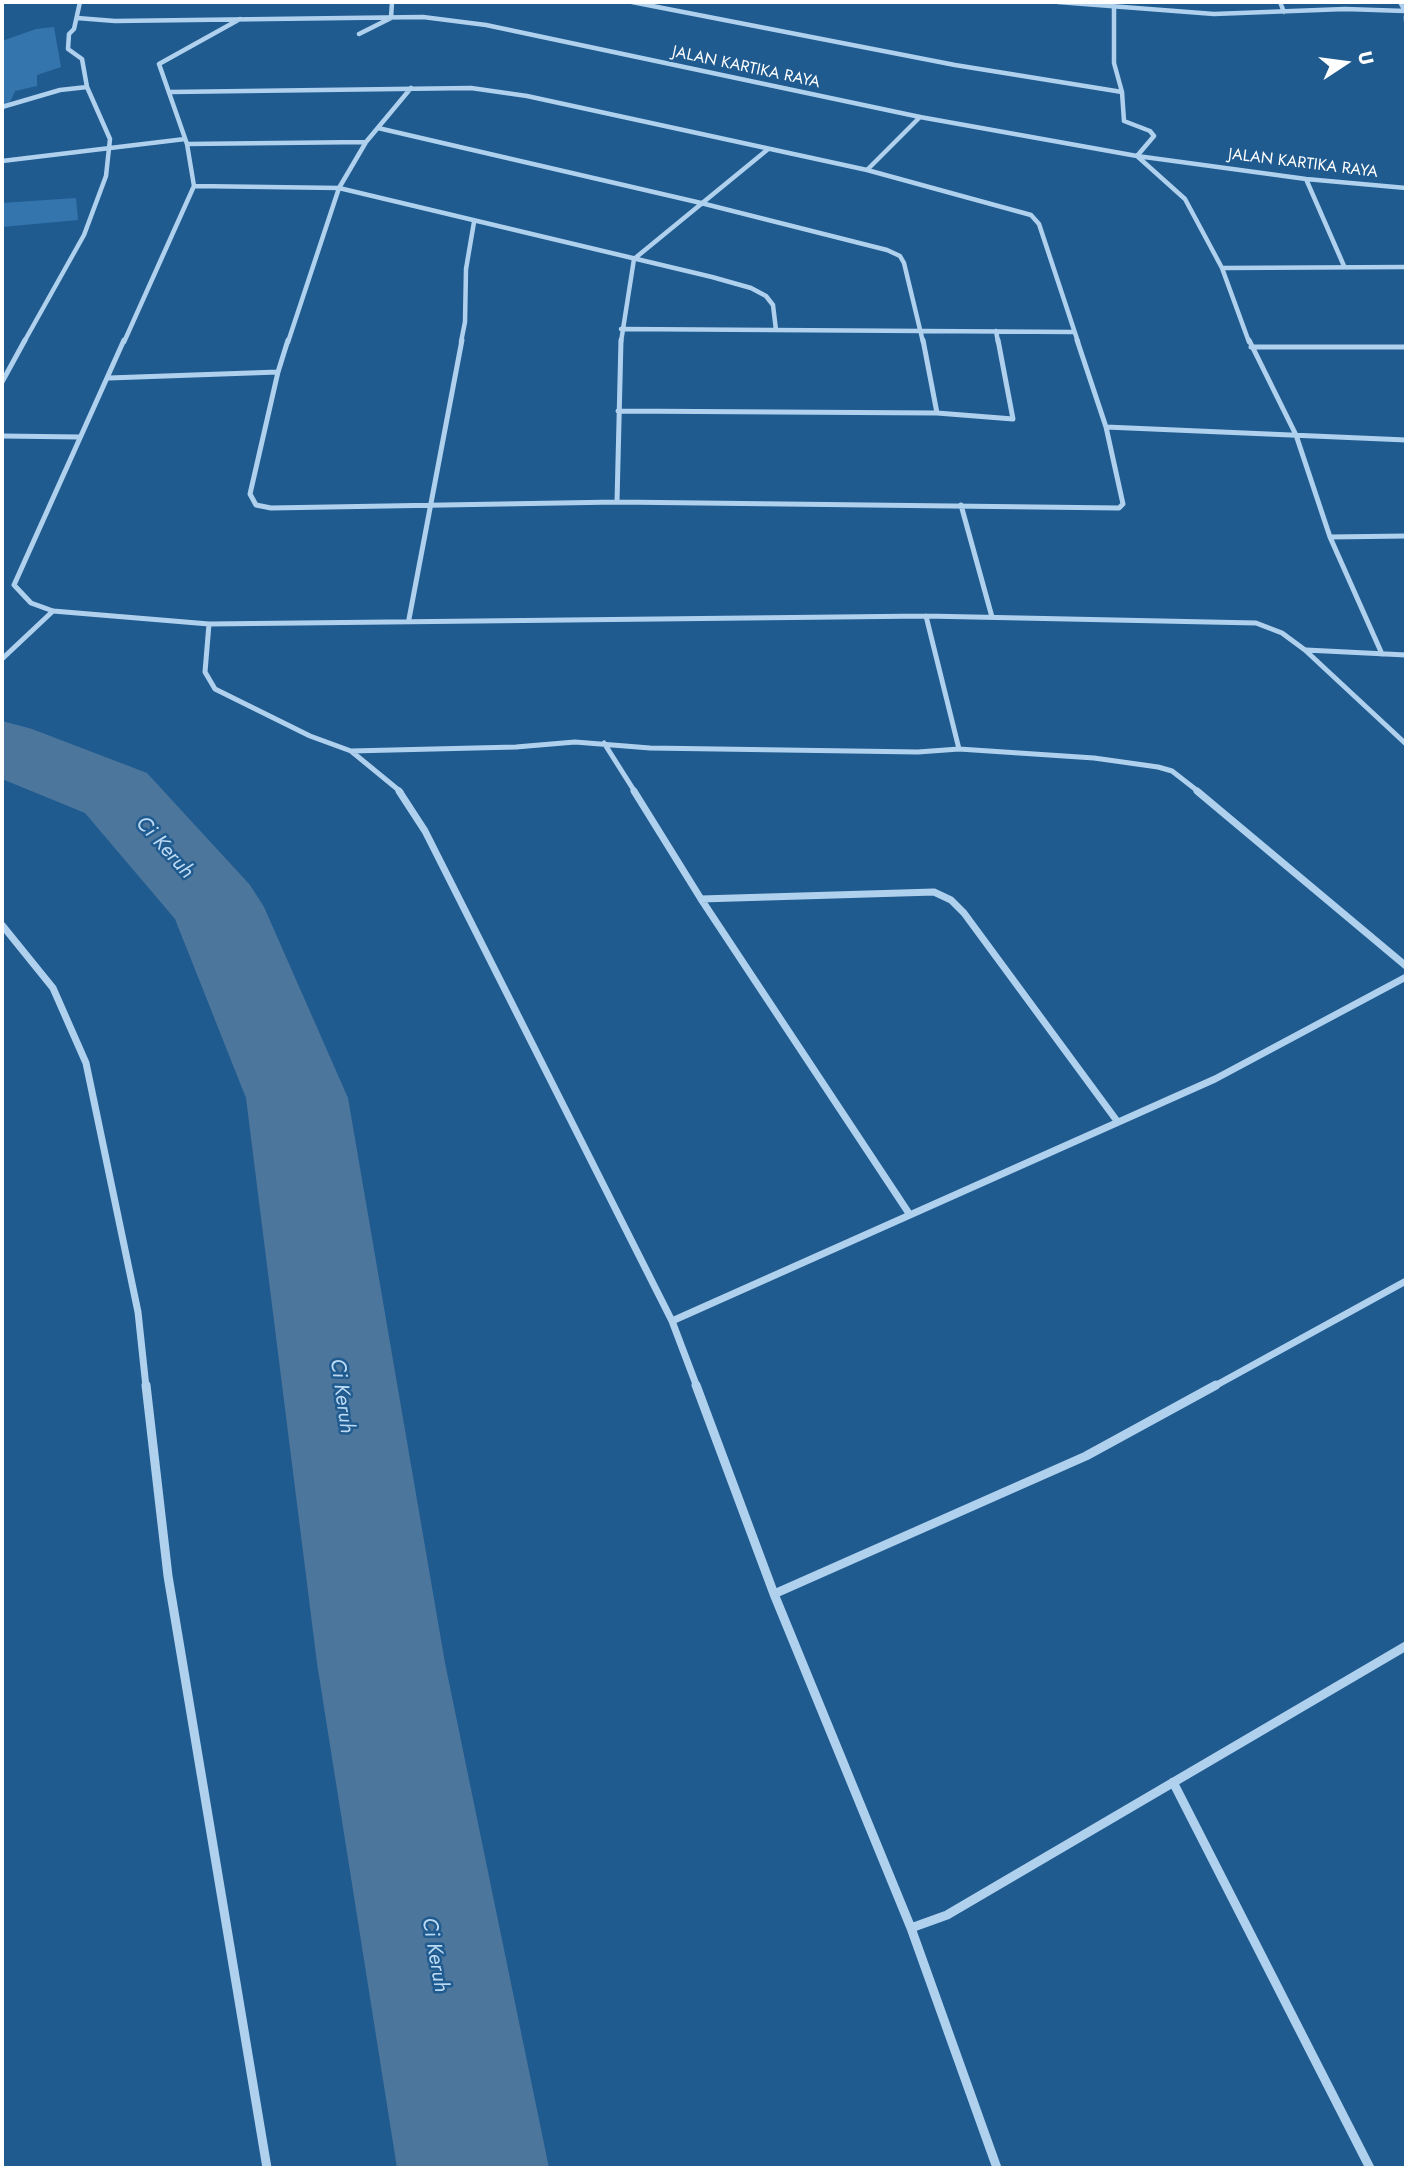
<!DOCTYPE html>
<html>
<head>
<meta charset="utf-8">
<style>
	body { margin:0 }
	#map { position:relative; width:1408px; height:2170px; overflow:hidden; background:#205b90; font-family:Jost,sans-serif }
	canvas { display:block }
	.frame { position:absolute; inset:0; border:4px solid #fff; pointer-events:none }
	.north { position:absolute; left:1310px; top:28px; width:70px; height:70px; -webkit-text-stroke:5px #205b90; paint-order:stroke; rotate:77deg; font-size:19px; font-weight:700; line-height:28px; text-align:center; color:#fff }
	.north::after { content:''; display:block; margin:auto; width:24px; height:32px; background:#fff; clip-path:polygon(50% 0,100% 100%,50% 72%,0 100%) }
</style>
</head>
<body>
<div id="map">
<canvas width="1408" height="2170"></canvas>
<div class="frame"></div>
<div class="north">U</div>
</div>
<script>
const c = document.querySelector('canvas').getContext('2d');
c.lineJoin = 'round';
function fillPath(path, color) { c.fillStyle = color; c.fill(path, 'evenodd'); }
const poly = rows => new Path2D(rows.map(r => 'M' + r).join(''));
function trace(path, color, width, dash) { c.strokeStyle = color; c.lineWidth = width; c.lineCap = dash ? 'butt' : 'round'; c.setLineDash(dash || []); c.stroke(path); }
function write(font, color, halo, rows, align = 'center') {
  c.font = font + ' Jost,sans-serif'; c.lineWidth = 5; c.setLineDash([]); c.textBaseline = 'middle'; c.strokeStyle = halo; c.fillStyle = color; for (const [text, x, y, turn = 0] of rows) {
    c.save(); c.translate(x, y); c.rotate((+turn || 0) * Math.PI / 180); c.textAlign = isNaN(turn) ? turn : align; if (halo) c.strokeText(text, 0, 0); c.fillText(text, 0, 0); c.restore();
  }
}
fillPath(poly([
	[54,27,61,67,37,75,37,86,15,91,9,104,2,105,2,41,36,29],
	[76,198,78,220,2,227,2,203]
]), '#3475ad');
fillPath(poly([
	[2,721,32,729,147,773,250,885,264,907,348,1098,445,1663,549,2168,397,2168,317,1663,246,1098,175,919,85,813,2,779,2,721]
]), '#4d769c');
trace(poly([
	[632,2,955,65,1122,92],
	[1058,2,1214,14,1345,9,1405,11,1400,2],
	[1280,2,1284,12],
	[1114,7,1114,63,1122,92,1124,121,1150,131,1154,136,1137,156,1185,199,1222,268,1249,342],
	[1406,16,1406,21],
	[77,18,115,21,423,17,486,25,920,117,1137,156,1306,179,1406,188],
	[359,34,391,18,392,2],
	[171,92,471,88,527,96,867,170],
	[2,107,60,90,87,87],
	[920,117,867,170,1031,215,1039,224,1078,342],
	[378,128,701,203,887,250,900,256,904,263,923,342],
	[187,144,366,142],
	[2,161,185,139],
	[1306,179,1344,266],
	[194,186,339,188,712,277,751,288,766,296,773,305,776,330],
	[1222,268,1406,267],
	[621,329,1074,332],
	[996,331,998,342],
	[24,342,84,235,106,176,110,139,87,87,82,59,68,49,69,34,74,29,80,2],
	[124,342,194,186,187,144,159,64,240,19],
	[288,342,339,188,366,142,411,88],
	[461,342,465,322,466,269,474,222],
	[621,342,634,259,767,150]
]), '#b0d1ed', 4.5);
trace(poly([
	[124,340,14,585,31,603,53,611,209,624,926,616,1256,623,1282,633,1305,650,1406,744],
	[288,340,278,372,250,494,256,505,271,508,617,502,1119,508,1123,504,1106,427,1077,340],
	[923,340,937,413],
	[1249,340,1296,435,1330,537,1382,654],
	[1251,347,1406,347],
	[109,378,278,372],
	[2,382,25,340],
	[618,411,937,413,1013,419,998,340],
	[1106,427,1406,440],
	[2,436,80,437],
	[617,502,621,340],
	[961,505,992,617],
	[1330,537,1406,536],
	[926,616,959,749],
	[409,619,462,340],
	[209,624,205,672,215,689,310,736,351,751,401,792],
	[1306,650,1406,655],
	[2,659,53,611],
	[604,743,635,792],
	[351,751,516,747,575,742,650,748,918,752,959,749,1094,758,1158,767,1172,771,1199,792]
]), '#b0d1ed', 5);
trace(poly([
	[399,791,425,831,672,1321,697,1387],
	[634,791,701,899,910,1215],
	[1197,791,1406,966],
	[701,899,934,892,951,900,964,913,1117,1121],
	[2,925,53,988,86,1063,138,1312,146,1387],
	[672,1321,1215,1079,1406,977],
	[1213,1387,1406,1281]
]), '#b0d1ed', 7);
trace(poly([
	[146,1385,168,1576,267,2168],
	[696,1385,774,1594,911,1928,997,2168],
	[774,1594,1086,1456,1216,1385],
	[1173,1782,1370,2168],
	[911,1928,947,1915,1406,1646]
]), '#b0d1ed', 9);
write('16px', '#fff', '#205b90', [
	["JALAN KARTIKA RAYA",746,68,12],
	["JALAN KARTIKA RAYA",1303,164,7]
]);
write('italic 21px', '#bcdaf4', '#205b90', [
	["Ci Keruh",164,848,48],
	["Ci Keruh",341,1396,82],
	["Ci Keruh",434,1955,80]
]);
</script>
</body>
</html>
